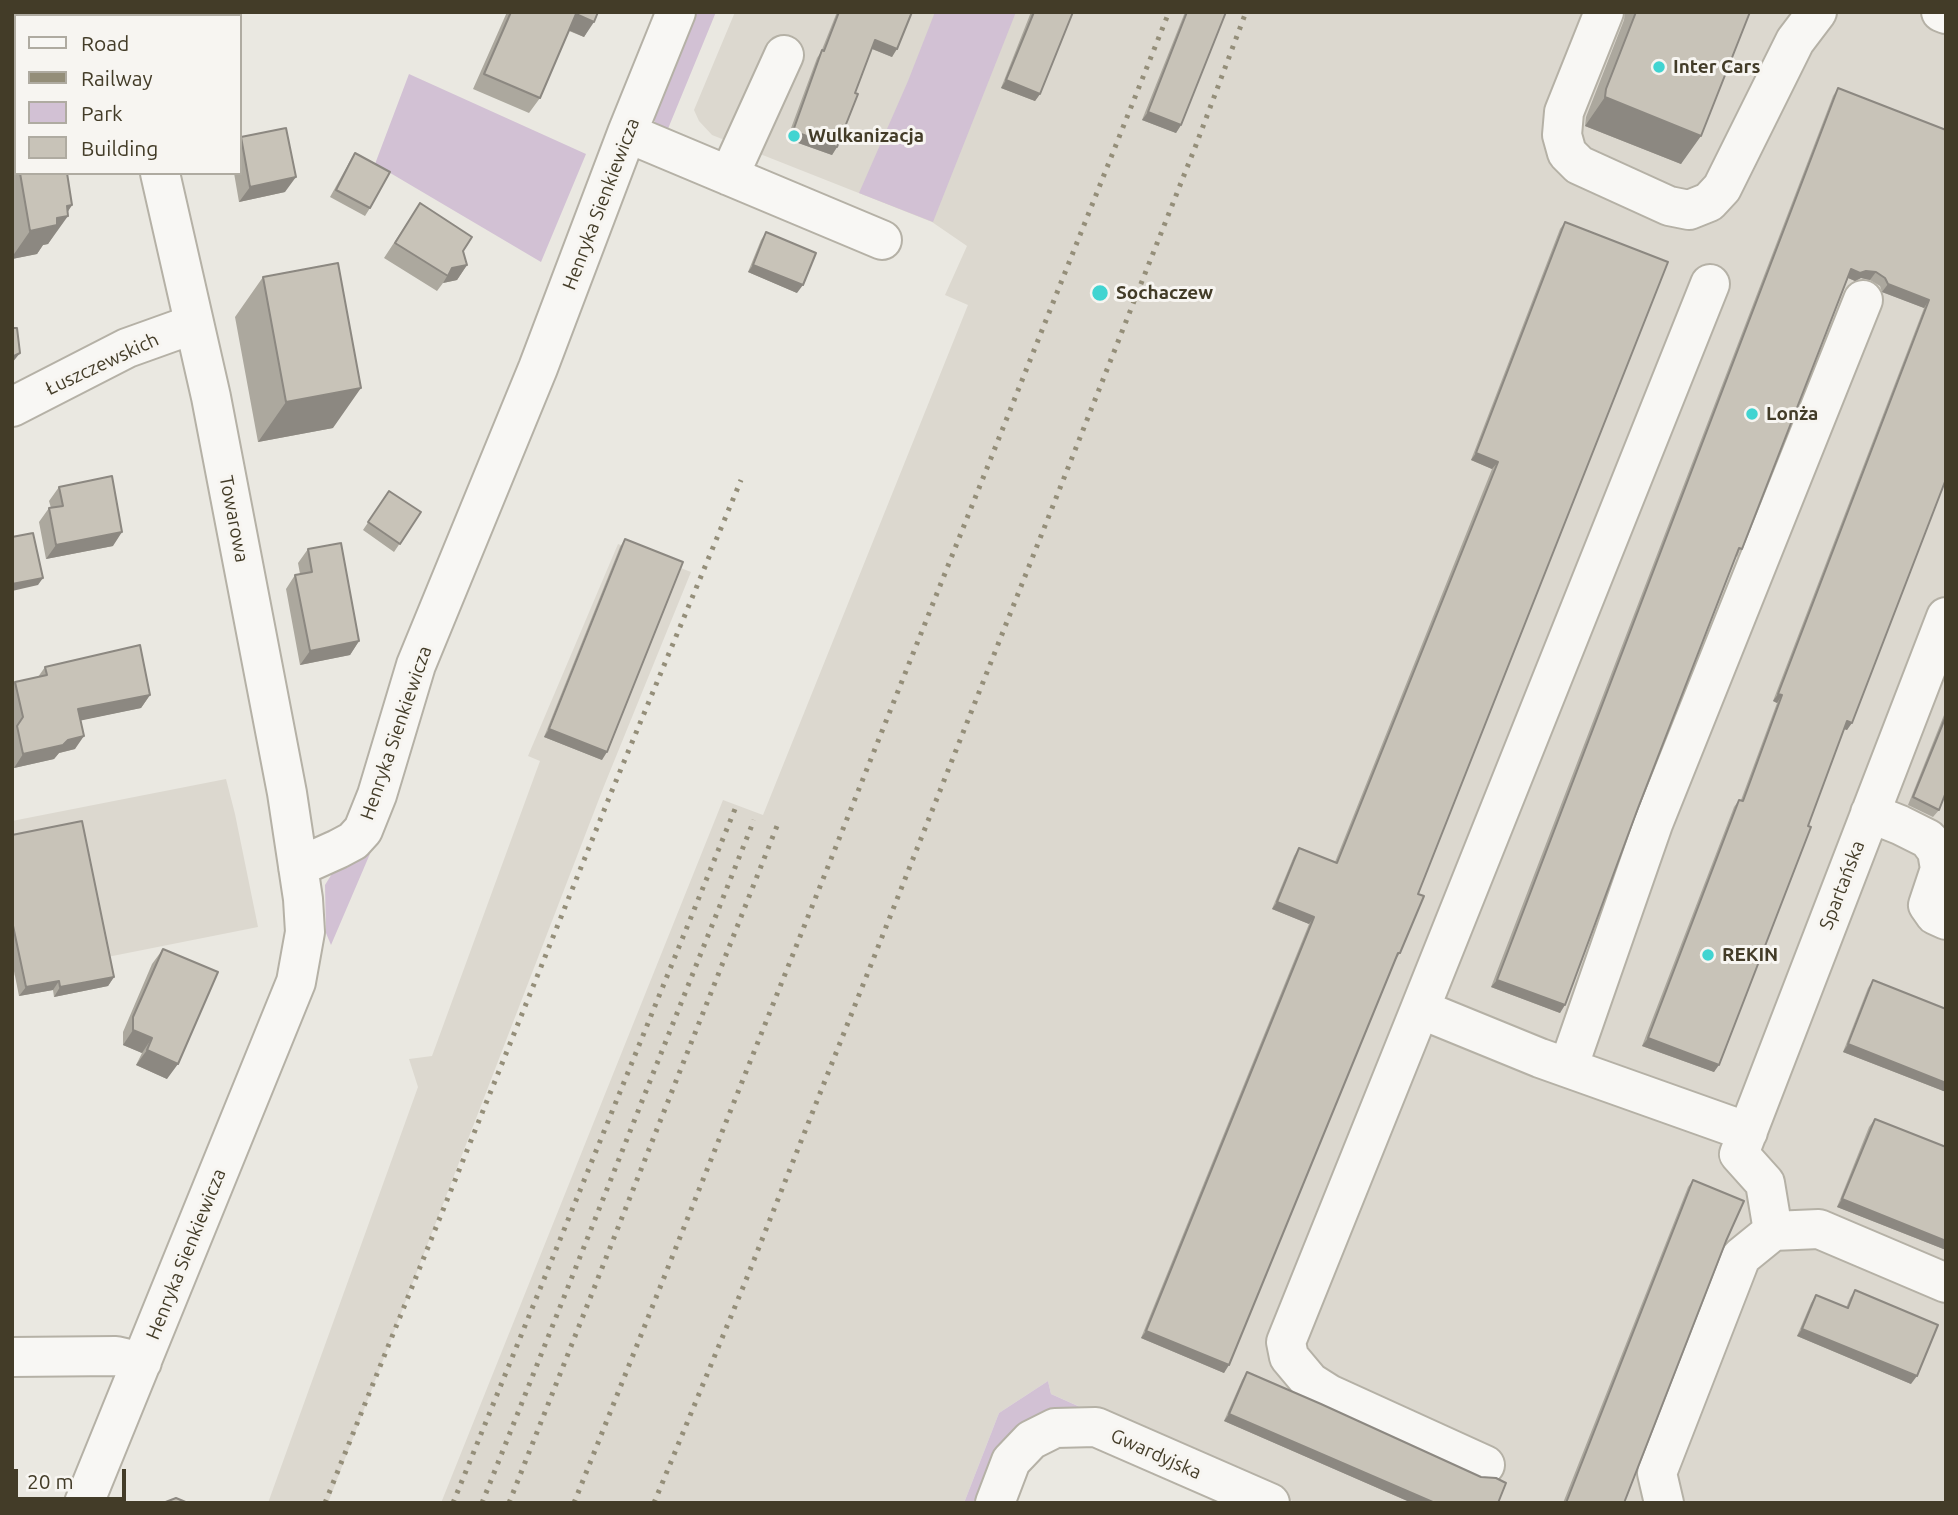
<!DOCTYPE html>
<html>
<head>
<meta charset="utf-8">
<style>
	body { margin:0 }
	#map { position:relative; width:1958px; height:1515px; overflow:hidden; background:#eae8e1; font-family:Ubuntu,sans-serif }
	canvas { display:block }
	.frame { position:absolute; inset:0; border:14px solid #433c28; pointer-events:none }
	.legend { position:absolute; left:14px; top:14px; width:228px; height:161px; box-sizing:border-box; background:#f7f5f1; border:2px solid #afaba1; margin:0; padding:9px 12px; list-style:none; font-size:21px; color:#433c28 }
	.legend li { display:flex; align-items:center; gap:14px; height:35px }
	.legend b { width:35px; border:2px solid #afaba1 }
	.scale { position:absolute; left:14px; top:1469px; width:112px; height:32px; box-sizing:border-box; border:4px solid #433c28; border-top:0; padding-left:9px; font-size:21px; line-height:24px; white-space:nowrap; color:#433c28; -webkit-text-stroke:5px #f7f5f1; paint-order:stroke }
</style>
</head>
<body>
<div id="map">
<canvas width="1958" height="1515"></canvas>
<div class="frame"></div>
<ul class="legend">
<li><b style="height:9px;background:#f8f7f4"></b>Road</li>
<li><b style="height:9px;background:#948e79"></b>Railway</li>
<li><b style="height:19px;background:#d2c1d4"></b>Park</li>
<li><b style="height:19px;background:#c8c3b8"></b>Building</li>
</ul>
<div class="scale">20 m</div>
</div>
<script>
const c = document.querySelector('canvas').getContext('2d');
c.lineJoin = 'round';
function fillPath(path, color) { c.fillStyle = color; c.fill(path, 'evenodd'); }
const poly = rows => new Path2D(rows.map(r => 'M' + r).join(''));
function trace(path, color, width, dash) { c.strokeStyle = color; c.lineWidth = width; c.lineCap = dash ? 'butt' : 'round'; c.setLineDash(dash || []); c.stroke(path); }
function write(font, color, halo, rows, align = 'center') {
  c.font = font + ' Ubuntu,sans-serif'; c.lineWidth = 6; c.setLineDash([]); c.textBaseline = 'middle'; c.strokeStyle = halo; c.fillStyle = color; for (const [text, x, y, turn = 0] of rows) {
    c.save(); c.translate(x, y); c.rotate((+turn || 0) * Math.PI / 180); c.textAlign = isNaN(turn) ? turn : align; if (halo) c.strokeText(text, 0, 0); c.fillText(text, 0, 0); c.restore();
  }
}
fillPath(poly([
	[735,12,1946,12,1946,1503,1297,1503,1051,1394,1048,1381,999,1413,964,1503,441,1503,723,800,763,815,968,305,945,295,967,246,932,222,712,135,699,121,694,110],
	[618,544,691,572,604,786,328,1503,268,1503,418,1087,409,1059,432,1056,540,761,528,756],
	[226,779,235,814,258,927,12,976,12,821]
]), '#dcd8cf');
fillPath(poly([
	[691,12,716,12,665,136,656,128,654,118],
	[935,12,1016,12,933,222,859,193,908,81],
	[409,74,586,154,541,262,375,164],
	[384,821,331,945,326,933,325,885,333,872],
	[1048,1381,1051,1394,1080,1407,1038,1419,979,1503,964,1503,999,1413]
]), '#d2c1d4');
const minor = poly([
	[128,12,128,16],
	[1604,12,1564,112,1562,135,1567,153,1579,165,1669,206,1689,210,1709,202,1722,188,1795,41,1817,12],
	[1941,12,1946,14],
	[627,133,882,240],
	[729,176,784,55],
	[12,407,127,348,194,324],
	[1870,813,1900,825,1928,839,1937,851,1940,869,1928,905,1935,915,1946,920],
	[298,867,338,849,353,841,363,830,377,795,416,665,538,368,627,133,676,12],
	[1420,1009,1710,284],
	[1568,1068,1653,824,1863,300],
	[1773,1231,1765,1183,1739,1154,1946,617],
	[12,1357,116,1356,142,1362],
	[1485,1465,1329,1394,1310,1382,1289,1357,1286,1342,1420,1009,1540,1058,1748,1132],
	[84,1503,296,982,305,932,303,899,287,793,211,397,160,173],
	[995,1503,1011,1461,1031,1440,1055,1428,1096,1427,1270,1503],
	[1664,1503,1657,1473,1741,1257,1773,1231,1819,1229,1946,1283]
]);
trace(minor, '#b5b1a6', 42);
trace(minor, '#f8f7f4', 38);
trace(poly([
	[325,1503,611,793,741,480],
	[453,1503,735,809],
	[482,1503,754,820],
	[509,1503,777,826],
	[574,1503,1169,12],
	[654,1503,746,1280,1196,145,1246,12]
]), '#948e79', 5, [3.5, 7]);
fillPath(poly([
	[12,12,16,16,16,173,67,173,72,205,48,244,43,245,37,254,12,259],
	[507,12,598,12,584,37,569,31,540,98,529,113,473,89],
	[837,12,912,12,892,57,872,49,855,93,837,147,832,155,787,139,817,58,821,52],
	[1031,12,1073,12,1040,94,1035,101,1001,88],
	[1185,12,1226,12,1181,125,1176,133,1142,120],
	[1625,12,1750,12,1681,164,1585,126,1586,117,1624,20],
	[1838,88,1946,130,1946,479,1847,730,1844,729,1714,1072,1642,1046,1734,807,1739,800,1741,800,1777,703,1773,701,1924,308,1882,292,1880,286,1870,280,1861,278,1855,281,1848,278,1737,557,1736,556,1560,1013,1491,987,1833,96],
	[241,137,285,192,239,202,234,173,240,173,240,139],
	[355,153,370,208,365,216,330,197,350,161],
	[420,203,463,251,467,265,457,280,443,283,437,291,384,258],
	[1565,222,1418,894,1400,953,1396,959,1224,1373,1141,1338,1309,924,1272,909,1294,856,1299,848,1335,862,1492,469,1471,460,1560,229],
	[766,232,797,293,748,272,761,240],
	[263,277,333,428,258,442,235,317],
	[59,487,113,546,46,559,39,522,49,508,51,508,49,501],
	[389,491,421,512,394,552,363,530],
	[625,539,602,760,544,737,620,547],
	[308,549,359,641,350,655,300,665,286,589,295,575,300,574,298,563],
	[45,667,150,695,141,708,81,720,75,749,59,753,54,759,14,768,12,759,12,732,13,730,12,725,12,686,15,682,38,677],
	[1946,710,1946,792,1939,810,1933,817,1908,805],
	[12,835,114,977,108,986,54,997,53,990,19,996,12,961],
	[163,949,167,1079,136,1065,142,1053,123,1045,123,1032,152,964],
	[1873,980,1946,1009,1946,1092,1843,1052,1868,988],
	[1875,1119,1946,1147,1946,1250,1837,1207,1869,1127],
	[1693,1180,1726,1241,1624,1503,1563,1503,1688,1187],
	[1855,1290,1911,1384,1797,1336,1811,1303,1816,1295,1846,1308,1850,1298],
	[1247,1372,1321,1404,1481,1477,1496,1478,1506,1483,1498,1503,1412,1503,1224,1421,1242,1380]
]), '#aca89e');
fillPath(poly([
	[576,14,594,22,584,37,566,29],
	[875,40,897,49,892,57,870,48],
	[1006,80,1040,94,1035,101,1001,88],
	[1605,97,1701,136,1681,164,1585,126],
	[1148,112,1181,125,1176,133,1142,120],
	[793,131,837,147,832,155,787,139],
	[296,177,285,192,239,202,250,187],
	[72,205,64,217,68,216,48,244,43,245,37,254,12,259,12,257,30,231,57,218,67,206],
	[467,265,457,280,443,283,452,268],
	[753,265,803,285,797,293,748,272],
	[1851,269,1866,271,1876,272,1870,280,1861,278,1855,281,1846,277],
	[1888,284,1929,300,1924,308,1882,292],
	[20,353,12,363,12,357],
	[361,388,333,428,258,442,286,402],
	[1476,453,1498,462,1492,469,1471,460],
	[122,532,113,546,46,559,56,545],
	[43,578,38,585,12,591,12,584],
	[359,641,350,655,300,665,310,651],
	[1778,694,1782,695,1777,703,1773,701],
	[150,695,141,708,69,723,78,709],
	[1847,721,1852,723,1847,730,1841,728],
	[549,729,607,752,602,760,544,737],
	[84,736,75,749,59,753,54,759,14,768,23,754,68,740],
	[1277,902,1314,917,1309,924,1272,909],
	[114,977,108,986,54,997,60,987],
	[1497,980,1565,1005,1560,1013,1491,987],
	[59,981,53,990,19,996,26,987],
	[133,1030,152,1038,142,1053,123,1045],
	[1648,1038,1719,1065,1714,1072,1642,1046],
	[1848,1044,1946,1083,1946,1092,1843,1052],
	[147,1050,178,1064,167,1079,136,1065],
	[1842,1199,1946,1241,1946,1250,1837,1207],
	[1802,1329,1917,1376,1911,1384,1797,1336],
	[1146,1331,1229,1365,1224,1373,1141,1338],
	[1229,1414,1435,1503,1412,1503,1224,1421]
]), '#8c8881');
const building = poly([
	[12,12,68,12,68,16,16,16,16,150,12,130,12,12],
	[511,12,598,12,594,22,576,14,540,98,484,74,511,12],
	[839,12,912,12,897,49,875,40,855,93,858,94,837,147,793,131,822,50,824,51,839,12],
	[1034,12,1073,12,1040,94,1006,80,1034,12],
	[1187,12,1226,12,1181,125,1148,112,1187,12],
	[1636,12,1750,12,1701,136,1605,97,1606,89,1636,12],
	[1838,88,1946,130,1946,479,1852,723,1847,721,1808,826,1811,827,1719,1065,1648,1038,1739,800,1743,801,1782,695,1778,694,1929,300,1888,284,1885,278,1876,272,1866,271,1860,273,1851,269,1742,549,1739,548,1638,808,1565,1005,1497,980,1838,88],
	[286,128,296,177,250,187,241,137,286,128],
	[355,153,390,172,370,208,336,190,355,153],
	[20,173,67,173,72,205,67,206,68,216,57,218,57,225,30,231,20,173],
	[420,203,472,237,463,251,467,265,452,268,448,276,395,243,420,203],
	[1565,222,1668,262,1418,894,1424,896,1400,953,1398,953,1229,1365,1146,1331,1314,917,1277,902,1299,848,1337,863,1498,462,1476,453,1565,222],
	[766,232,816,253,803,285,753,265,766,232],
	[338,263,361,388,286,402,263,277,338,263],
	[12,328,17,328,20,353,12,357,12,328],
	[112,476,122,532,56,545,49,508,63,506,59,487,112,476],
	[389,491,421,512,400,544,368,522,389,491],
	[33,533,43,578,12,584,12,537,33,533],
	[625,539,683,562,607,752,549,729,625,539],
	[341,543,359,641,310,651,295,575,312,572,308,549,341,543],
	[140,645,150,695,78,709,84,736,68,740,63,745,23,754,17,726,23,717,15,682,47,675,45,667,140,645],
	[1946,716,1946,792,1939,810,1913,797,1946,716],
	[82,821,114,977,60,987,59,981,26,987,12,921,12,835,82,821],
	[163,949,218,972,178,1064,147,1050,152,1038,133,1030,133,1017,163,949],
	[1873,980,1946,1009,1946,1083,1848,1044,1873,980],
	[1875,1119,1946,1147,1946,1241,1842,1199,1875,1119],
	[1693,1180,1744,1201,1726,1241,1624,1503,1566,1503,1693,1180],
	[1855,1290,1938,1325,1917,1376,1802,1329,1816,1295,1848,1308,1855,1290],
	[1247,1372,1321,1404,1481,1477,1496,1478,1506,1483,1498,1503,1435,1503,1229,1414,1247,1372],
	[176,1498,188,1503,163,1503,176,1498]
]);
fillPath(building, '#c8c3b8');
trace(building, '#8c8881', 2);
for (const [x, y, r, color] of [
	[1659,67,7,"#41d4d1"],
	[794,136,7,"#41d4d1"],
	[1100,293,9,"#41d4d1"],
	[1752,414,7,"#41d4d1"],
	[1708,955,7,"#41d4d1"]
]) { const dot = new Path2D(); dot.arc(x, y, r, 0, 2 * Math.PI); c.fillStyle = color; c.fill(dot); trace(dot, '#f7f5f1', 2.5); }
write('bold 19px', '#433c28', '#f7f5f1', [
	["Inter Cars",1673,67],
	["Wulkanizacja",808,136],
	["Sochaczew",1116,293],
	["Lonża",1766,414],
	["REKIN",1722,955]
], 'left');
write('19px', '#433c28', '#f7f5f1', [
	["Henryka Sienkiewicza",601,204,-69],
	["Łuszczewskich",102,364,-25],
	["Towarowa",234,519,79],
	["Henryka Sienkiewicza",396,733,-71],
	["Spartańska",1842,885,-69],
	["Henryka Sienkiewicza",186,1254,-68],
	["Gwardyjska",1156,1454,24]
]);
</script>
</body>
</html>
